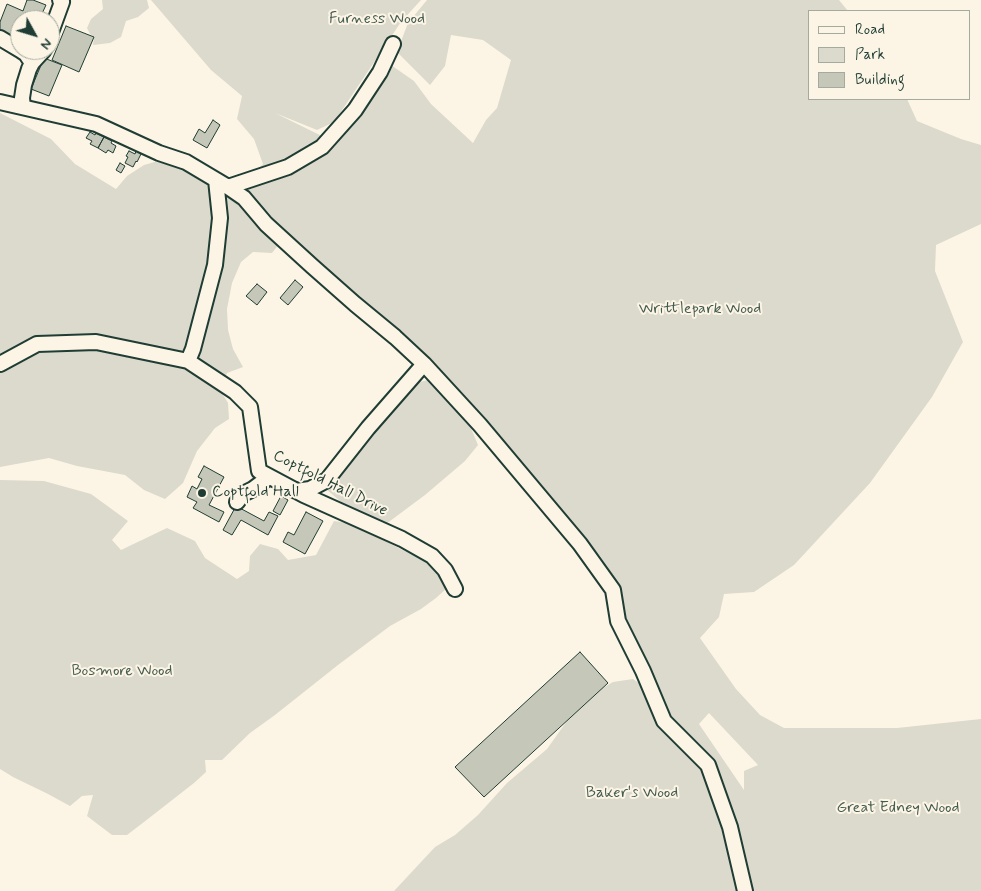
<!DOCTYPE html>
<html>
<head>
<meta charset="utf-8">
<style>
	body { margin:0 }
	#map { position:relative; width:981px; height:891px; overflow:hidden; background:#fcf5e5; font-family:Mynerve,sans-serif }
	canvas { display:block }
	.legend { position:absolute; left:808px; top:10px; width:162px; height:90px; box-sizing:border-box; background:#fcf5e5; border:1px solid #a4ab9e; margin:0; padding:6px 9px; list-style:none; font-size:15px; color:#1f3d34 }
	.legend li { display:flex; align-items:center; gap:10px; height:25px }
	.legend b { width:25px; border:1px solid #a4ab9e }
	.north { position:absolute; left:10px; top:10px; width:50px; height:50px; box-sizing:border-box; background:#fcf5e5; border:1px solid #a4ab9e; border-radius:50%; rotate:129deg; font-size:14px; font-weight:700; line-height:20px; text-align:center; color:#1f3d34 }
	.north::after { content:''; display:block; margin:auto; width:18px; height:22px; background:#1f3d34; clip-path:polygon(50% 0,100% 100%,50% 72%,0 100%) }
</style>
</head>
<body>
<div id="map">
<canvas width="981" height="891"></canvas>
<ul class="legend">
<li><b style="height:6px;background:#fcf5e5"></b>Road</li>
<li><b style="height:14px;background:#dcdacc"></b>Park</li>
<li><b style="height:14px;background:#c5c7b9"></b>Building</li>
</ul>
<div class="north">N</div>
</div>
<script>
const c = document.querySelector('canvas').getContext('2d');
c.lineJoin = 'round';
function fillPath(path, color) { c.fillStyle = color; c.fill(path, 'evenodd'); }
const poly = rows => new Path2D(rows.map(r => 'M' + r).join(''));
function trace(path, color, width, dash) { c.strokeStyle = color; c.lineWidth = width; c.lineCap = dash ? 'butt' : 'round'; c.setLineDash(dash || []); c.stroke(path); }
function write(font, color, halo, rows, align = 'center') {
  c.font = font + ' Mynerve,sans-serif'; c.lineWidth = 4; c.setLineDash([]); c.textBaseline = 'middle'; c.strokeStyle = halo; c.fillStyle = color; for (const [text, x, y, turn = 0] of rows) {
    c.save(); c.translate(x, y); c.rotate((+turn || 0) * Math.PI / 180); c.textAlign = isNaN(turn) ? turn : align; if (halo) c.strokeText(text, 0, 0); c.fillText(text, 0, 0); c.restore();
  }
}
fillPath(poly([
	[102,0,147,0,149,8,138,17,126,21,121,37,110,43,93,45,94,37,90,34,87,28,91,19,103,9],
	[151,0,421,0,401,22,334,122,317,130,275,113,332,141,391,65,414,81,431,104,473,143,486,120,497,108,511,60,483,40,451,35,445,66,430,85,397,52,408,23,427,0,839,0,848,11,810,11,810,99,907,99,917,121,961,139,981,145,981,224,936,245,935,271,963,342,932,397,870,483,794,565,754,592,724,594,719,617,700,638,736,689,760,715,784,728,897,728,981,719,981,891,394,891,435,847,455,835,478,815,507,783,547,749,582,700,613,682,633,679,657,696,618,613,619,594,563,513,511,459,437,372,402,334,375,316,262,214,240,187,263,164,254,139,237,119,242,96,211,70],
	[709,713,758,765,744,771,744,790,699,724],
	[0,113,51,139,75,164,116,189,127,176,144,165,158,161,189,168,204,178,213,195,225,199,229,193,242,201,279,244,272,253,253,252,241,262,232,283,227,309,228,330,233,349,243,367,227,373,220,390,228,403,229,419,215,428,197,451,183,483,165,499,144,490,125,475,77,466,49,458,0,467],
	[428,380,442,390,468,421,478,445,465,461,425,495,386,524,356,515,326,489,347,460,415,383],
	[0,480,44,481,91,494,128,521,112,540,121,550,167,528,195,541,205,558,237,579,249,571,250,556,260,544,278,549,288,560,316,555,334,521,348,523,381,539,438,568,448,587,436,598,421,609,390,626,338,665,275,715,250,733,222,760,205,760,206,772,194,783,144,822,127,835,112,835,87,816,93,795,82,796,70,806,48,794,13,777,0,769]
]), '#dcdacc');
const building = poly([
	[27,0,33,0,46,5,39,20,20,20,20,40,0,32,0,22,7,4,23,11,27,0],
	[66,26,94,37,79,72,52,60,66,26],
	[44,58,62,65,49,96,31,89,44,58],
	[213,120,220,125,207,148,193,140,199,129,205,133,213,120],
	[90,132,95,135,96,133,104,137,98,148,90,144,92,141,86,138,90,132],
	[104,137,112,141,111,143,116,146,113,153,108,150,106,153,98,148,104,137],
	[129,151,135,154,136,151,141,154,137,162,136,161,133,167,125,163,128,157,126,156,129,151],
	[120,163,125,166,121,173,116,170,120,163],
	[295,280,303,287,288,305,280,298,295,280],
	[257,284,267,292,257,305,246,296,257,284],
	[204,466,224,477,209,505,224,512,219,522,193,508,197,502,187,497,192,486,197,489,202,479,198,477,204,466],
	[281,496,288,500,280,515,273,511,281,496],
	[236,506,264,521,269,512,278,516,268,535,241,520,232,535,223,530,236,506],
	[306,512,323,521,305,554,283,542,288,532,294,535,306,512],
	[580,652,608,683,484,797,455,767,580,652]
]);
fillPath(building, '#c5c7b9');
trace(building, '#1f3d34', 1);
const minor = poly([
	[50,35,62,2,60,0],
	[0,38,20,50],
	[20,50,26,54,32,63,29,69,24,85,22,98,23,107],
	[32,63,44,50],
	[0,102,96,124,159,153,186,162,228,187,244,198,266,224,312,266,355,304,395,337,424,364,480,425,580,544,613,590,618,621,643,671,664,721,708,765,730,827,745,891],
	[228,187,288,167,322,147,355,110,380,72,393,44],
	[188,361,193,349,215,265,220,218,216,180],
	[0,364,37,344,96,342,188,361,235,392,250,407,259,471,304,495,402,539,432,556,445,570,455,589],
	[296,491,310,489,327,480,368,428,424,364],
	[237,502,243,494,253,489,269,477]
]);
trace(minor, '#1f3d34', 18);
trace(minor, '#fcf5e5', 14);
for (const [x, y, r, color] of [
	[202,493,5,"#1f3d34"]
]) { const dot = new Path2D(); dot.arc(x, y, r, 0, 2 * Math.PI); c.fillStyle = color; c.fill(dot); trace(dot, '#fcf5e5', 2); }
write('16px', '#455c52', '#fcf5e5', [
	["Furness Wood",377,20],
	["Writtlepark Wood",700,310],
	["Bosmore Wood",122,672],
	["Baker's Wood",632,794],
	["Great Edney Wood",898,809]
]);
write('16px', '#1f3d34', '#fcf5e5', [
	["Coptfold Hall Drive",330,484,27]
]);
write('16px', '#1f3d34', '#fcf5e5', [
	["Coptfold Hall",212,493]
], 'left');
</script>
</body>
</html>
